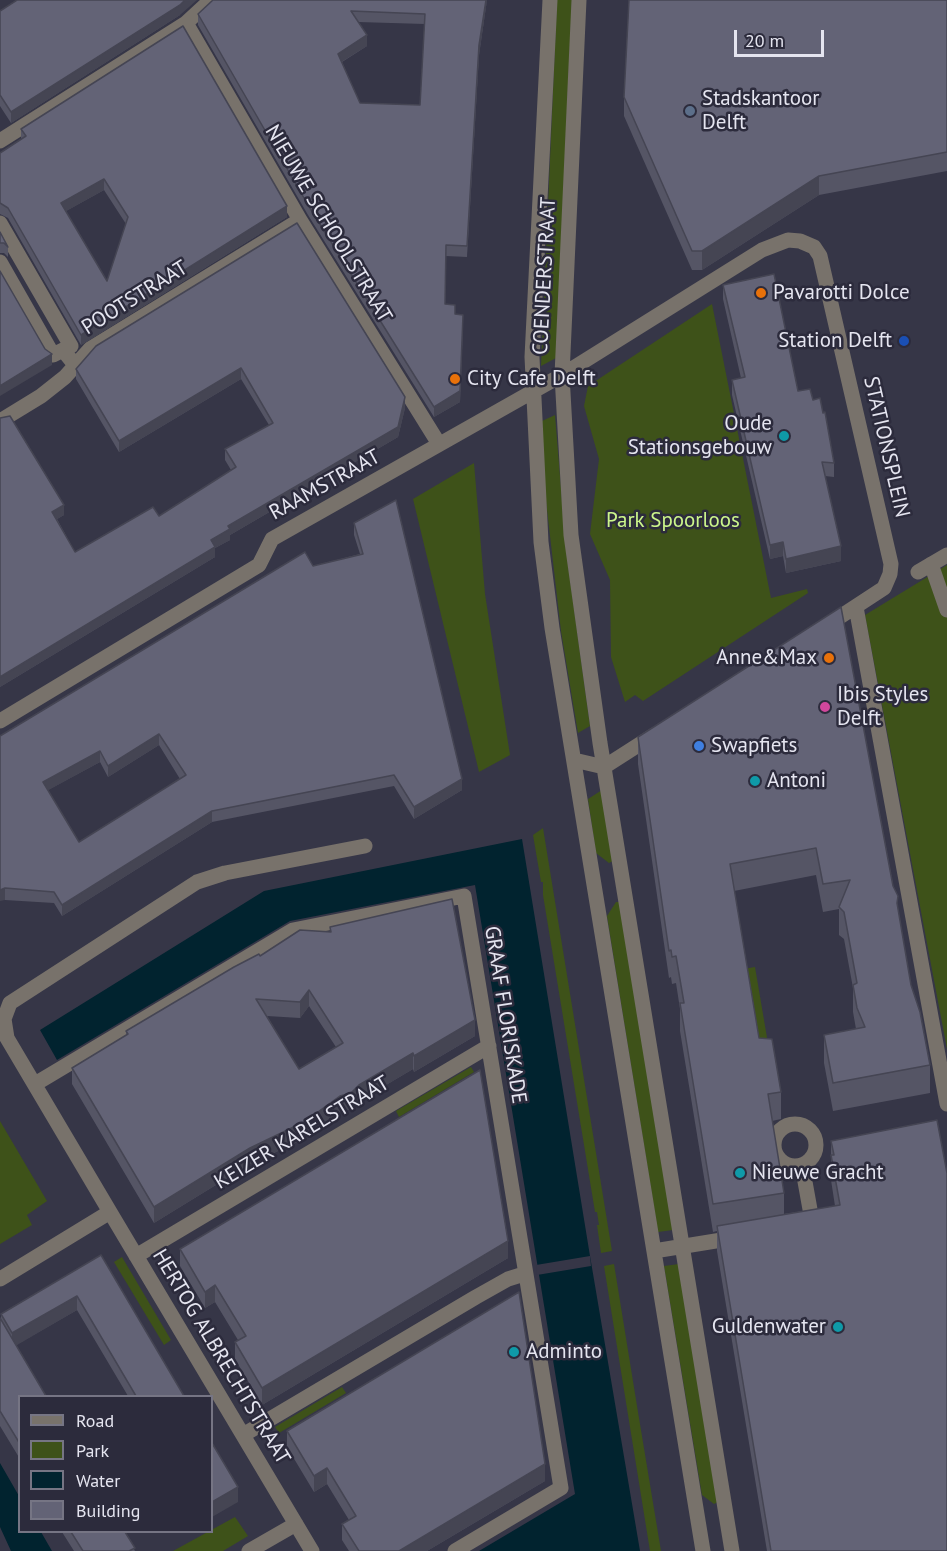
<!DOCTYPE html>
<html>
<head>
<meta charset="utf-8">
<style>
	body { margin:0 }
	#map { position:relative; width:947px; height:1551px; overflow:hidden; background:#363647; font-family:"PT Sans",sans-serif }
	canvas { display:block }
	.legend { position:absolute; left:18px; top:1395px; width:195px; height:138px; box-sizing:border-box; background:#2c2b3c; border:2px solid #767584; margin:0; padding:8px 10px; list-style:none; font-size:18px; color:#e5e5f0 }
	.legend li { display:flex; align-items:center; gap:12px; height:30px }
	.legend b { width:30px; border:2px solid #767584 }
	.scale { position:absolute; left:734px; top:30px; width:90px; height:27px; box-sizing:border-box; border:3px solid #e5e5f0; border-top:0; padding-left:8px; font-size:18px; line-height:21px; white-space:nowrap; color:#e5e5f0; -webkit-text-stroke:4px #2c2b3c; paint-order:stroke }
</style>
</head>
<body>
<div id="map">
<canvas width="947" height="1551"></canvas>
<ul class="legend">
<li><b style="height:8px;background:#78726b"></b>Road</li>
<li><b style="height:16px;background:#3e5219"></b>Park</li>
<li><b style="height:16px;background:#01232f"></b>Water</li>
<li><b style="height:16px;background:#636376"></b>Building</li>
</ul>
<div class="scale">20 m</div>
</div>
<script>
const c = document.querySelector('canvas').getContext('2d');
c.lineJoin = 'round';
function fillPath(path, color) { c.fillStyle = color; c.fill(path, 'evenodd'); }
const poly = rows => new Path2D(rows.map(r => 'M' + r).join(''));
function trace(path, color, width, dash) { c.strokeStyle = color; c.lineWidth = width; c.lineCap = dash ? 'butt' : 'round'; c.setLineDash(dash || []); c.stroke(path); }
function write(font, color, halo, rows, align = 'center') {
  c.font = font + ' "PT Sans",sans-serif'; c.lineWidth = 5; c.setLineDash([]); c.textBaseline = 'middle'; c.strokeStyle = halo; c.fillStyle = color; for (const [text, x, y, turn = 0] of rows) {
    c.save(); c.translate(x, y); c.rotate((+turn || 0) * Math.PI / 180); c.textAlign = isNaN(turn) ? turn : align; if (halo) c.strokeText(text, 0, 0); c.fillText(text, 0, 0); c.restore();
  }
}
fillPath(poly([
	[557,0,572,0,556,358,541,366],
	[712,304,771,598,807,589,808,593,643,701,635,695,625,702,611,657,610,580,590,534,599,459,584,406,588,386],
	[555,415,566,550,590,726,578,733,561,631,543,475,542,421],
	[474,463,485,594,510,755,479,772,413,499],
	[947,565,947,1049,865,615],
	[602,790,613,861,609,863,596,853,588,799],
	[543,828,612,1251,601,1253,597,1225,599,1225,597,1212,595,1212,543,895,543,882,541,882,533,835],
	[616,902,620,902,673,1230,658,1232,607,916],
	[755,967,772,1067,759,1069,743,969],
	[471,1067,474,1072,399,1117,396,1111],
	[0,1121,47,1201,27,1215,32,1225,0,1244],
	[122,1257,171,1340,164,1345,114,1262],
	[614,1264,638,1412,661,1551,650,1551,604,1266],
	[679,1264,718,1502,714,1504,702,1495,664,1266],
	[342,1387,346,1393,279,1433,275,1427],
	[235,1517,248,1536,223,1551,173,1551]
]), '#3e5219');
fillPath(poly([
	[522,839,590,1256,640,1551,479,1551,575,1494,475,885,290,921,57,1060,40,1030,264,891],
	[0,1463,19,1496,20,1532,41,1532,52,1551,11,1551,0,1527]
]), '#01232f');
fillPath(poly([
	[590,1256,591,1266,537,1275,536,1265]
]), '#363647');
trace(poly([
	[550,0,532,357,541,542,552,628,703,1551],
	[579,0,562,375,571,535,600,743,732,1551],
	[186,23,300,220,439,444],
	[0,141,186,23,211,0],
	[0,223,71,346,63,350,75,365],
	[0,262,53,355,63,350],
	[0,421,41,396,65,377,90,349,300,220],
	[931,564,947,610],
	[918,572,947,555],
	[856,607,947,1104],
	[0,721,259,565,272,539,562,375,762,250,788,240,800,241,814,247,820,256,891,564,890,574,884,588,826,626],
	[574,760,604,767,654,735],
	[35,1084,293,930,464,896,561,1488,455,1551],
	'774 1145a21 21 0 1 1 42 0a21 21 0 1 1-42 0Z',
	[802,1165,813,1226,808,1226],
	[110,1212,312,1551],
	[654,1251,734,1238],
	[136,1256,489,1046],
	[0,1279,110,1212,7,1038,4,1019,10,1003,197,882,225,873,365,846],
	[243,1435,476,1297,508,1279,524,1274],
	[249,1551,296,1524]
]), '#78726b', 15);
fillPath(poly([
	[487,0,479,55,467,257,446,256,445,304,455,314,463,325,460,402,434,417,308,215,198,25,198,14],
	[358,22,425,24,420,105,360,103,342,62,367,46],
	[947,0,947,171,819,195,702,270,692,270,624,116,624,97],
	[0,11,180,15,11,123,0,106],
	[21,129,287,217,81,345,8,218,0,214,0,153,21,139],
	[104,190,126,224,107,281,66,211],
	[297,223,405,408,398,437,230,535,230,540,215,548,215,557,0,687,0,418,64,515,57,519,75,552,159,516,231,470,225,460,225,449,269,425,241,379,119,452,76,379,76,369],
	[0,232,8,247,8,257,4,253,0,253],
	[723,285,798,391,813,400,834,463,834,477,825,476,841,561,786,573,783,556,770,559,732,395,732,380,741,378,723,299],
	[354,523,462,790,414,819,394,786,212,822,62,916,54,903,5,900,0,736,313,566,360,554,354,535],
	[159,745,180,779,79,842,48,790,100,762,108,777],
	[841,607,898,911,911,985,930,1065,930,1093,833,1111,824,1063,824,1035,856,1029,853,1012,853,988,844,939,839,935,839,909,823,912,816,875,734,891,759,1038,781,1092,781,1119,772,1121,784,1193,784,1214,835,1206,831,1180,831,1141,947,1551,767,1551,717,1251,717,1231,713,1232,680,1031,680,1009,676,983,672,984,671,977,669,978,638,764,638,737],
	[330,927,475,1036,414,1072,413,1069,359,1101,351,1109,340,1112,304,1139,250,1164,154,1223,72,1084,72,1068,126,1035,126,1031,260,956,330,932],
	[309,1006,336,1047,299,1069,267,1016,300,1018],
	[180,1249,508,1258,262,1405,235,1359,235,1342,238,1340,215,1302,205,1308,180,1266],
	[101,1255,184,1396,128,1396,77,1310,16,1345,20,1396,20,1459,0,1426,0,1318,1,1319,1,1314],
	[287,1431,545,1481,427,1551,349,1551,342,1540,342,1524,349,1520,327,1484,314,1492,287,1447],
	[62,1532,125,1532,135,1551,74,1551]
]), '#555565');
fillPath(poly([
	[185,0,197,0,180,15,11,123,11,112],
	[486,0,487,0,479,55,467,257,479,45],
	[367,35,367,46,338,64,338,54],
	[819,176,819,195,702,270,702,251],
	[104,179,104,190,61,214,61,203],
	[287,206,287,217,81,345,81,335],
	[463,315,460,402,434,417,434,407],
	[52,354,52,365,0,396,0,386],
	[241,368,241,379,119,452,119,441],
	[405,397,405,408,398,437,230,535,230,540,215,548,215,557,0,687,0,677,211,540,228,526],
	[64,505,64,515,52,522,52,512],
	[783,542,783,556,770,559,770,545],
	[841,546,841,561,786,573,786,559],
	[159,734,159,745,108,777,108,766],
	[100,751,100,762,43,793,43,782],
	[462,779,462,790,414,819,414,807],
	[212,811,212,822,62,916,62,905],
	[5,888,5,900,0,901,0,890],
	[309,990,309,1006,300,1018,300,1002],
	[475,1020,475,1036,414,1072,414,1056],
	[413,1053,413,1069,359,1101,351,1109,340,1112,304,1139,250,1164,154,1223,154,1207,250,1148],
	[508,1241,508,1258,262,1405,262,1388],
	[215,1285,215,1302,205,1308,205,1292],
	[77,1296,77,1310,12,1348,12,1333],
	[545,1464,545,1481,427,1551,399,1551],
	[327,1468,327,1484,314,1492,314,1476],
	[238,1487,238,1502,212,1517,212,1502]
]), '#454553');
const building = poly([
	[17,0,185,0,180,5,11,112,0,95,0,11,17,0],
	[213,0,486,0,479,45,467,246,446,245,445,304,455,305,455,314,463,315,460,391,434,407,308,205,198,14,213,0],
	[351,11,425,14,420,105,360,103,338,54,367,35,351,11],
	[629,0,947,0,947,152,819,176,702,251,692,251,624,97,629,0],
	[183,26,287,206,81,335,8,208,0,203,0,153,26,136,21,129,183,26],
	[104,179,128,217,107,281,61,203,104,179],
	[297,223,405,397,398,427,228,526,230,529,211,540,215,547,0,677,0,418,10,416,64,505,52,512,75,552,153,507,159,516,236,467,225,449,273,423,241,368,119,441,76,369,96,346,297,223],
	[0,232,8,247,4,243,0,243,0,232],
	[0,271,45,349,52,354,0,386,0,271],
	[774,274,798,391,810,389,813,400,820,398,823,413,825,412,834,463,822,462,841,546,786,559,783,542,770,545,732,380,745,377,723,285,774,274],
	[396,500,462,779,414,807,394,775,212,811,62,905,54,892,5,888,0,890,0,736,305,552,313,566,363,554,354,523,396,500],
	[159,734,186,775,79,842,43,782,100,751,108,766,159,734],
	[841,607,893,886,898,896,897,903,911,985,920,1012,930,1065,833,1083,824,1035,865,1027,857,1008,853,985,857,983,844,912,839,907,850,880,823,884,816,848,730,864,759,1038,772,1039,781,1092,768,1094,784,1193,713,1204,680,1003,684,1003,676,956,672,957,671,950,669,951,638,737,841,607],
	[452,899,475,1020,414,1056,413,1053,359,1085,351,1093,340,1096,304,1122,250,1148,154,1207,72,1068,128,1034,126,1031,234,967,259,954,260,956,300,930,331,932,330,927,452,899],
	[309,990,343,1043,299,1069,256,999,300,1002,309,990],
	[480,1070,508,1241,262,1388,235,1342,246,1336,215,1285,205,1292,180,1249,480,1070],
	[937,1120,947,1173,947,1551,771,1551,717,1226,840,1205,831,1155,834,1155,831,1141,937,1120],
	[101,1255,184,1396,136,1396,77,1296,12,1333,1,1314,101,1255],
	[519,1292,545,1464,399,1551,359,1551,342,1524,356,1516,327,1468,314,1476,287,1431,519,1292],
	[0,1318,46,1396,20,1396,20,1444,0,1411,0,1318],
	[212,1443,238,1487,212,1502,212,1443],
	[71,1532,125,1532,135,1548,129,1551,83,1551,71,1532]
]);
fillPath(building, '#636376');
trace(building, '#454553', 1.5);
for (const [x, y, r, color] of [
	[690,111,6,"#5c6f8a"],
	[761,293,6,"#e8710a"],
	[904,341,6,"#1a4fb4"],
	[455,379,6,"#e8710a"],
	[784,436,6,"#0f9aa8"],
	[829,658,6,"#e8710a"],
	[825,707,6,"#d1479c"],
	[699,746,6,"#3f7fe0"],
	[755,781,6,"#0f9aa8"],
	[740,1173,6,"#0f9aa8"],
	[838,1327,6,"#0f9aa8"],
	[514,1352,6,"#0f9aa8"]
]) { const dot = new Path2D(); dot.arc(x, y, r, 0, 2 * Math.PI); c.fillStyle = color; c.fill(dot); trace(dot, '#2c2b3c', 2); }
write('21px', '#e5e5f0', '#2c2b3c', [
	["Stadskantoor",702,99],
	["Delft",702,123],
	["Pavarotti Dolce",773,293],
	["Station Delft",892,341,"right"],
	["City Cafe Delft",467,379],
	["Oude",772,424,"right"],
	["Stationsgebouw",772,448,"right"],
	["Anne&Max",817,658,"right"],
	["Ibis Styles",837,695],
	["Delft",837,719],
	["Swapfiets",711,746],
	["Antoni",767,781],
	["Nieuwe Gracht",752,1173],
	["Guldenwater",826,1327,"right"],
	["Adminto",526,1352]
], 'left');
write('21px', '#e5e5f0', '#2c2b3c', [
	["NIEUWE SCHOOLSTRAAT",328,224,59],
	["COENDERSTRAAT",545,276,-87],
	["POOTSTRAAT",135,298,-32],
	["STATIONSPLEIN",886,447,77],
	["RAAMSTRAAT",325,485,-29],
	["GRAAF FLORISKADE",505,1015,81],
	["KEIZER KARELSTRAAT",302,1133,-31],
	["HERTOG ALBRECHTSTRAAT",221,1357,59]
]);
write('21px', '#ccf68b', '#2c2b3c', [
	["Park Spoorloos",673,521]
]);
</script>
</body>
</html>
